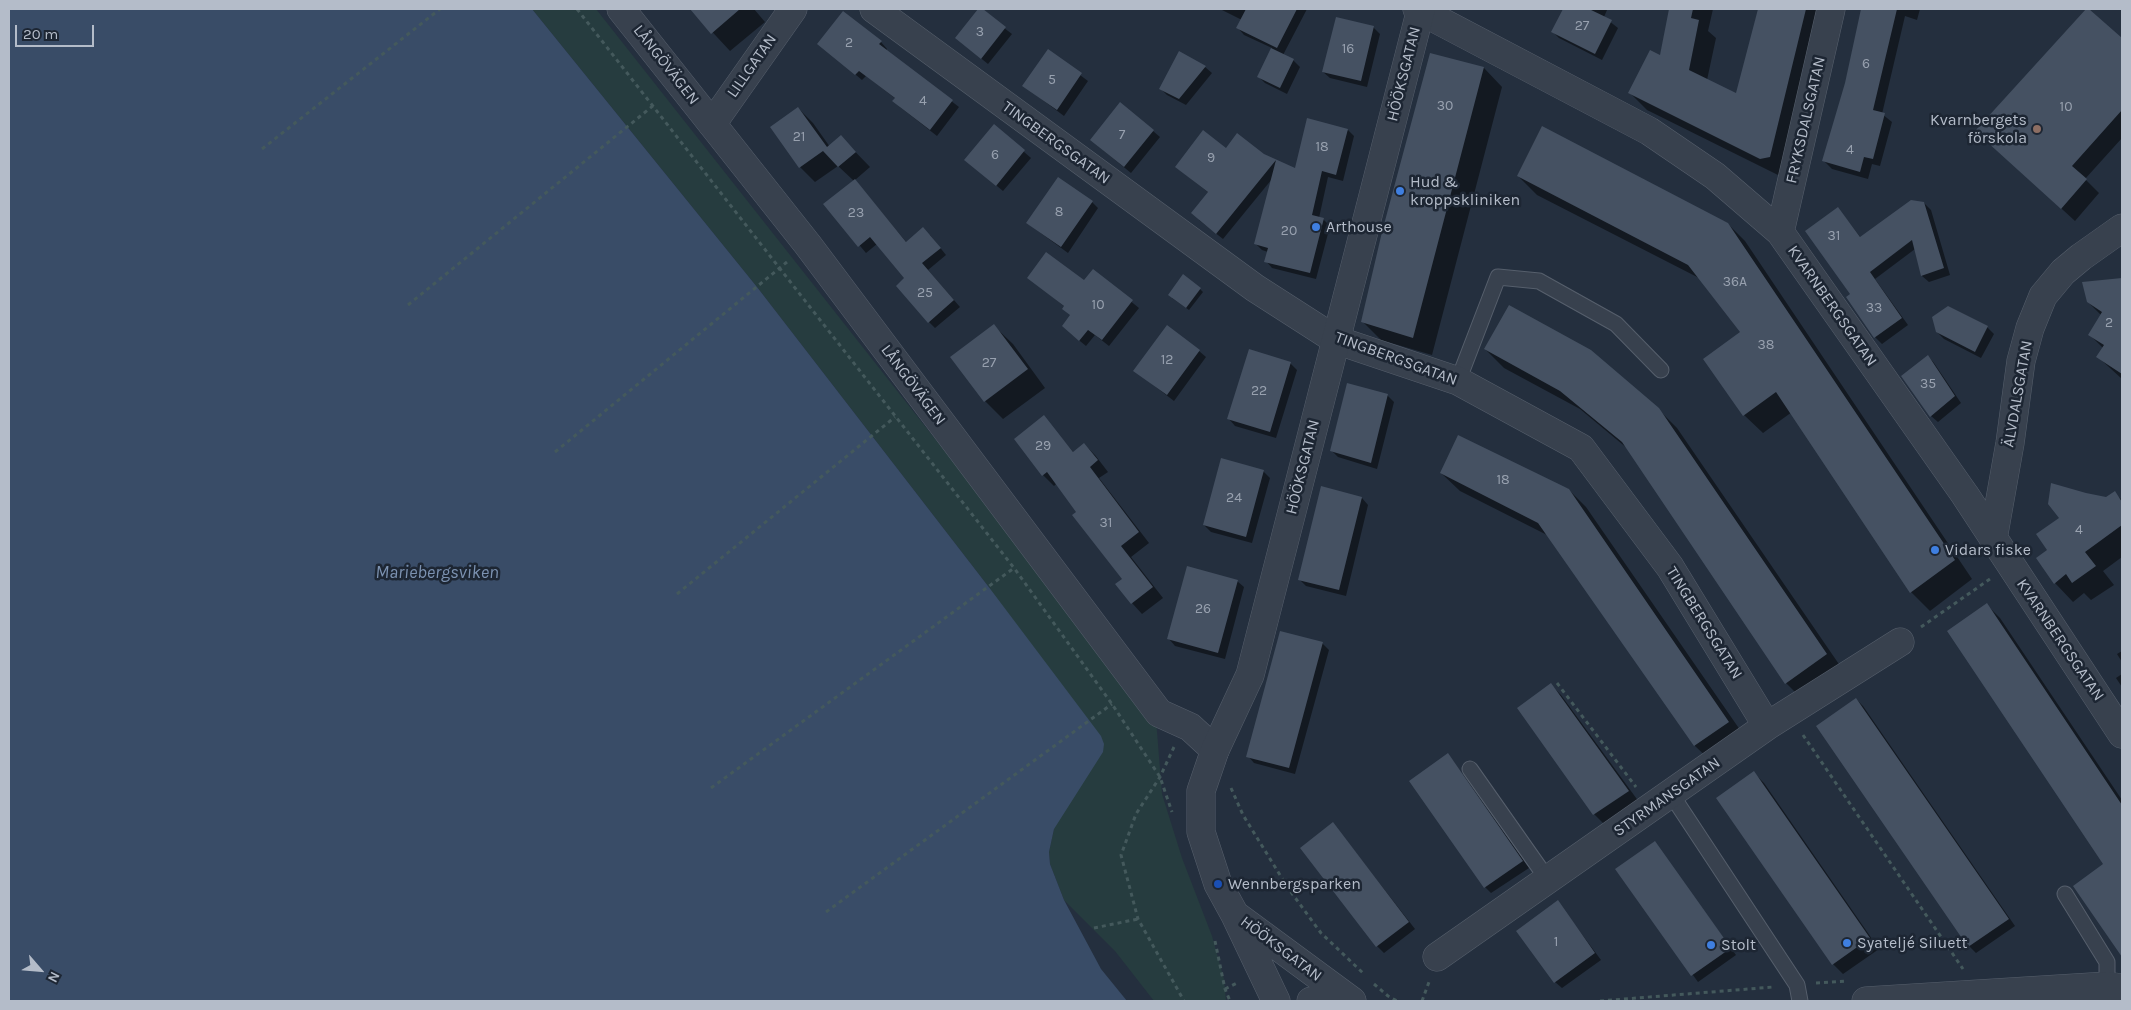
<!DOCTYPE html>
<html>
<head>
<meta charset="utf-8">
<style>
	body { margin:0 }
	#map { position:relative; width:2131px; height:1010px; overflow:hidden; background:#242f3e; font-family:Karla,sans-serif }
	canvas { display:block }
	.frame { position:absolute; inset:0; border:10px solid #b4bcc9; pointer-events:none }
	.north { position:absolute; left:15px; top:945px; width:50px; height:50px; -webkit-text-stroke:4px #1d2633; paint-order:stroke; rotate:117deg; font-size:14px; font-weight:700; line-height:20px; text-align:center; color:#b4bcc9 }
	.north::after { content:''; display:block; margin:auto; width:18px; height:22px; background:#b4bcc9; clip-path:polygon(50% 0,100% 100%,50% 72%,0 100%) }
	.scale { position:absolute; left:15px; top:25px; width:79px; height:22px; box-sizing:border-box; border:2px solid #b4bcc9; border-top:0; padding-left:6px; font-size:15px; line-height:18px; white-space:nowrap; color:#b4bcc9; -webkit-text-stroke:4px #1d2633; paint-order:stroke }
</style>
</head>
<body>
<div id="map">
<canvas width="2131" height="1010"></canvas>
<div class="frame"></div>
<div class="north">N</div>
<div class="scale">20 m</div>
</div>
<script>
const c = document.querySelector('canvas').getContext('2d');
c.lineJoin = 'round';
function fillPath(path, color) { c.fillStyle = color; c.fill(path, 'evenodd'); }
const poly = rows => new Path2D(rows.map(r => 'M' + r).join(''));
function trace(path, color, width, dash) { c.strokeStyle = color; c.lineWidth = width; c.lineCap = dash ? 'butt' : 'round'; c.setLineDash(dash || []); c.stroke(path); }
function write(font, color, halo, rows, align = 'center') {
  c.font = font + ' Karla,sans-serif'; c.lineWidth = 5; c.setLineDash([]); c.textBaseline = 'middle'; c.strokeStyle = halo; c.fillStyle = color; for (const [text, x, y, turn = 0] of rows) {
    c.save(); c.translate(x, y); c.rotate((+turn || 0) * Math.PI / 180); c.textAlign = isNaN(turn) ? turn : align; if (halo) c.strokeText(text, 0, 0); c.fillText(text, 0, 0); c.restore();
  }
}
fillPath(poly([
	[532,9,596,9,1156,719,1162,794,1182,858,1212,936,1224,979,1226,1001,1154,1001,1115,951,1064,900,1050,864,1049,852,1054,829,988,586,757,287]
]), '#263c3f');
fillPath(poly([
	[9,9,532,9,757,287,988,586,1101,736,1104,744,1103,752,1054,829,1049,852,1050,864,1064,900,1101,969,1127,1001,9,1001]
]), '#394c67');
fillPath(poly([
	[691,9,754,9,765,22,730,51],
	[979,9,1012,34,988,64,956,38],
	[1220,9,1307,9,1283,55,1293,60,1300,67,1287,94,1265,83,1258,76,1272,48,1244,35,1238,28,1242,20],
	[1565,9,1607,10,1604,17,1618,28,1602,60,1559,38,1553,32],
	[1670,9,1713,9,1708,31,1716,38,1707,80,1737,95,1759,9,1818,9,1787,173,1778,175,1647,110,1630,93,1660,57],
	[1863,9,1920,9,1917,20,1905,16,1882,114,1892,122,1880,166,1872,164,1868,179,1832,169,1824,161,1846,83],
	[2088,9,2122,40,2122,138,2085,179,2099,193,2075,221,1977,131],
	[844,13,881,42,887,49,886,51,959,107,937,136,900,107,896,99,866,76,862,80,819,44],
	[1373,27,1380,34,1367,87,1330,78,1323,72],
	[1048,51,1088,81,1064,116,1024,86],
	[1431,55,1484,68,1502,87,1432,355,1381,340,1362,321],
	[1205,67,1212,73,1186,105,1167,95,1161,89],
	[798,108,813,123,830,147,841,137,870,167,855,180,907,243,930,235,946,255,928,270,960,307,935,328,929,322,906,278,877,244,866,253,825,204,854,181,838,166,815,182,800,167,772,127],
	[994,126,1031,158,1003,191,973,166],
	[1348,130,1354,136,1343,181,1328,177,1319,218,1323,219,1330,226,1316,279,1272,268,1266,261,1268,252,1262,250,1255,243,1272,179,1223,239,1199,220,1209,193,1176,167,1226,150,1263,155,1296,170],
	[1153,131,1160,137,1131,173,1098,146],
	[1518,176,1726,222,1745,241,1972,579,1930,611,1911,592,1792,412,1763,433,1744,415,1742,332,1701,279,1537,195],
	[1092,202,1098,208,1068,253,1027,223],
	[1924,203,1931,210,1950,275,1929,282,1922,276,1915,249,1875,279,1908,325,1882,344,1875,337,1852,295,1838,208,1861,238],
	[1093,271,1139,308,1109,346,1095,335,1086,346,1069,332,1071,316,1065,307,1029,278,1084,282],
	[2122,279,2122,379,2098,357,2103,348,2090,335,2101,315,2088,302,2083,283],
	[1200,289,1203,292,1189,310,1172,298],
	[994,326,1013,344,1045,388,1003,419,985,401],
	[1987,327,1994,334,1981,358,1944,339,1937,332],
	[1485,349,1658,409,1677,428,1845,673,1805,702,1786,683,1628,449,1580,409,1504,368],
	[1199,351,1206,357,1174,401,1135,371],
	[1928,356,1934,363,1961,403,1938,422,1931,416],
	[1290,363,1297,370,1276,438,1235,426,1229,419],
	[1387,395,1394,402,1377,469,1338,457,1331,450],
	[1044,417,1074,453,1084,444,1095,455,1108,472,1099,478,1149,543,1131,557,1163,598,1142,614,1132,603,1123,579,1078,512,1057,483,1054,486,1043,475,1016,439],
	[1263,471,1270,478,1252,543,1211,532,1204,525],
	[1441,473,1567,488,1586,507,1747,740,1714,764,1695,746,1549,536,1460,491],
	[2114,493,2122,500,2122,557,2103,571,2114,585,2091,600,2084,593,2073,602,2055,583,2038,558,2049,550,2060,518,2086,495,2107,498],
	[1362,498,1368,505,1346,596,1306,586,1299,579],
	[1237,581,1244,587,1225,659,1175,646,1169,639],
	[1987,605,2000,618,2122,800,2122,950,2111,939,2105,864],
	[1322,643,1329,650,1295,774,1254,763,1248,756],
	[2122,651,2122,662,2117,654],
	[2122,674,2122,687,2116,678],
	[1551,685,1561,695,1639,802,1604,824,1594,814,1519,708],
	[1856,699,1863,706,2015,926,1976,953,1969,946,1817,726],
	[1448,755,1454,762,1529,868,1491,893,1485,887],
	[1754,773,1764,783,1879,949,1843,974,1833,964,1718,798],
	[1339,831,1415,929,1384,953,1377,946],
	[1654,842,1736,955,1698,982,1617,870],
	[1558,902,1601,960,1562,988,1555,982]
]), '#0007');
fillPath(poly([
	[690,9,740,9,711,34],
	[978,9,983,9,1006,27,981,59,955,38],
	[1246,9,1297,9,1277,48,1236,28],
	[1563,9,1589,9,1612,20,1595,54,1551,32],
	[1669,9,1693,9,1691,18,1699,20,1689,70,1736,93,1758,9,1806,9,1770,157,1760,159,1628,93,1650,50,1660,55],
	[1861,9,1897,9,1873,110,1885,113,1873,159,1864,157,1860,172,1822,161,1845,83],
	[2086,9,2089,9,2122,38,2122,110,2072,166,2087,179,2061,209,1975,131],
	[843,11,882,41,879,44,953,100,930,130,892,101,895,98,859,71,855,75,817,44],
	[1336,17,1374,26,1361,81,1322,72],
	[1271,48,1294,59,1280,88,1257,77],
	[1048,49,1082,73,1057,110,1022,86],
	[1179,51,1206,66,1179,99,1159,89],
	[1430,53,1484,67,1413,338,1361,322,1382,232],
	[1120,102,1154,130,1124,167,1090,140],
	[798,107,827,147,841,135,856,152,838,167,823,151,799,168,770,127],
	[1307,118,1348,129,1336,175,1322,171,1312,215,1324,218,1310,273,1264,262,1268,248,1254,244,1276,160,1216,234,1191,213,1208,192,1175,167,1203,130,1226,148,1237,133,1264,154,1295,168],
	[994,124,1025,150,996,186,964,160],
	[1542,126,1728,223,1955,560,1910,593,1776,392,1743,416,1703,359,1740,332,1688,265,1517,176],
	[1058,177,1093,201,1061,247,1026,223],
	[855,179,906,242,923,227,941,248,922,263,954,300,928,323,896,286,904,278,870,237,858,247,823,204],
	[1911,200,1924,202,1944,268,1921,276,1912,240,1870,272,1902,318,1874,338,1846,297,1850,294,1805,231,1838,207,1860,237],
	[1046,252,1084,280,1093,269,1133,300,1102,340,1088,330,1079,341,1062,326,1070,315,1062,309,1064,306,1027,278],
	[1183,274,1201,288,1186,308,1168,295],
	[2122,278,2122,374,2096,357,2104,345,2088,335,2102,312,2087,302,2082,282],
	[1509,305,1591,350,1659,408,1827,654,1785,684,1622,442,1560,391,1484,349],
	[1948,306,1988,326,1975,352,1936,332,1932,317],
	[994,324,1028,369,984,402,950,357],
	[1167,325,1200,350,1167,395,1133,371],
	[1249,349,1291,362,1270,432,1227,419],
	[1928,355,1955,396,1930,417,1901,376],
	[1347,383,1388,394,1371,463,1330,451],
	[1044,415,1073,452,1084,443,1098,460,1090,467,1139,532,1121,546,1153,587,1131,604,1115,584,1122,579,1072,515,1076,512,1047,472,1042,476,1014,439],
	[1458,435,1569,489,1729,722,1694,746,1538,523,1440,473],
	[1221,458,1264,470,1246,537,1203,525],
	[2051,483,2086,493,2106,497,2115,491,2122,502,2122,525,2085,552,2096,566,2072,583,2066,574,2054,584,2036,558,2047,550,2036,534,2059,518,2048,504],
	[1321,486,1362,497,1339,590,1298,580],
	[1187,566,1238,580,1218,653,1167,639],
	[1987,603,2122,805,2122,957,2073,886,2103,864,1947,631],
	[1280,631,1323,642,1289,768,1246,757],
	[1551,683,1629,791,1593,815,1517,708],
	[1856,698,2009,919,1968,947,1816,726],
	[1448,753,1523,861,1484,888,1409,781],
	[1754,771,1870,938,1832,965,1716,798],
	[1333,822,1409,922,1376,947,1300,848],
	[1655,841,1731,948,1691,976,1615,869],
	[1558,900,1595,953,1554,983,1516,931]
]), '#455162');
const service = poly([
	[1458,381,1498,277,1539,281,1616,324,1661,370],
	[1470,769,1548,880],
	[1671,794,1797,985,1800,1001],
	[2065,894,2107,962,2107,986,2105,1001]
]);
const minor = poly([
	[621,9,808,245,1159,713,1190,727,1215,750],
	[874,9,1255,288,1336,340,1458,381,1581,448,1670,567,1767,726],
	[1417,9,1649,131,1715,176,1780,232,1965,495,2122,734],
	[712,124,793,9],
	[1780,232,1831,9],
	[1993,539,2010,443,2021,361,2030,328,2043,296,2063,272,2081,257,2122,228],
	[1437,957,1767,726,1900,642]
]);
const tertiary = poly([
	[1238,917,1352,1001],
	[1276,1001,1235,915,1218,884,1201,832,1201,791,1215,750,1250,675,1421,9],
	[1311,1001,1327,997,1340,998,1350,1001],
	[1866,1001,2107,986,2122,988]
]);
trace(service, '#565f6c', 17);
trace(minor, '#565f6c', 29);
trace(tertiary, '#565f6c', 29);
trace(poly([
	[577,9,1014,568,1112,704,1160,777,1172,812],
	[262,149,440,9],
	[408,305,654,105],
	[555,452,787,262],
	[677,594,895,417],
	[1921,627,1990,579],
	[1557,683,1636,787],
	[1803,735,1963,969],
	[1174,747,1160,777,1136,814,1121,855,1138,919,1184,1001],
	[711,788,1014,568],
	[1231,788,1243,815,1288,888,1321,933,1364,974],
	[826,912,1112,704],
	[1094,928,1138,919],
	[1215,941,1225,989,1230,1001],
	[1816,983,1847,981],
	[1374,984,1388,996,1397,1001],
	[1225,989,1237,983],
	[1422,1001,1429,982],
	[1600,1001,1773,987]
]), '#44595c', 3, [4, 4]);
trace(service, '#38414e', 15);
trace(minor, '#38414e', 28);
trace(tertiary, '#38414e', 28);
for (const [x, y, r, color] of [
	[2037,129,5,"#8d6e63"],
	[1400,191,5,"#3f7fe0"],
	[1316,227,5,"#3f7fe0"],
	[1935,550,5,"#3f7fe0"],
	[1218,884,5,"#1a4fb4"],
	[1847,943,5,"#3f7fe0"],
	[1711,945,5,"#3f7fe0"]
]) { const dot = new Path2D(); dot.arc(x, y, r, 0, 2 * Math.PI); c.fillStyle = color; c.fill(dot); trace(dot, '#1d2633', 2); }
write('14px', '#98a1af', null, [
	["27",1582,26],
	["3",980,32],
	["2",849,43],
	["16",1348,49],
	["6",1866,64],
	["5",1052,80],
	["4",923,101],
	["30",1445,106],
	["10",2066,107],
	["7",1122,135],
	["21",799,137],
	["18",1322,147],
	["4",1850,150],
	["6",995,155],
	["9",1211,158],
	["8",1059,212],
	["23",856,213],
	["20",1289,231],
	["31",1834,236],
	["36A",1735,282],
	["25",925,293],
	["10",1098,305],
	["33",1874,308],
	["2",2109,323],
	["38",1766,345],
	["12",1167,360],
	["27",989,363],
	["35",1928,384],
	["22",1259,391],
	["29",1043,446],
	["18",1503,480],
	["24",1234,498],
	["31",1106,523],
	["4",2079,530],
	["26",1203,609],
	["1",1556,942]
]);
write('16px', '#b4bcc9', '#1d2633', [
	["LÅNGÖVÄGEN",666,65,52],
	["LILLGATAN",752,66,-55],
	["HÖÖKSGATAN",1404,74,-76],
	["FRYKSDALSGATAN",1806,120,-77],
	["TINGBERGSGATAN",1056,143,36],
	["KVARNBERGSGATAN",1832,306,55],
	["TINGBERGSGATAN",1396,359,20],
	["LÅNGÖVÄGEN",913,385,53],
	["ÄLVDALSGATAN",2018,394,-80],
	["HÖÖKSGATAN",1303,467,-76],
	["TINGBERGSGATAN",1704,623,58],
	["KVARNBERGSGATAN",2060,640,56],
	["STYRMANSGATAN",1667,797,-35],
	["HÖÖKSGATAN",1281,949,37]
]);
write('16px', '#b4bcc9', '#1d2633', [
	["Kvarnbergets",2027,120,"right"],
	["förskola",2027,138,"right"],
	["Hud &",1410,182],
	["kroppskliniken",1410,200],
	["Arthouse",1326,227],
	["Vidars fiske",1945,550],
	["Wennbergsparken",1228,884],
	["Syateljé Siluett",1857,943],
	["Stolt",1721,945]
], 'left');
write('italic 18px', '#7c92b1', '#1d2633', [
	["Mariebergsviken",437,573]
]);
</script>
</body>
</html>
